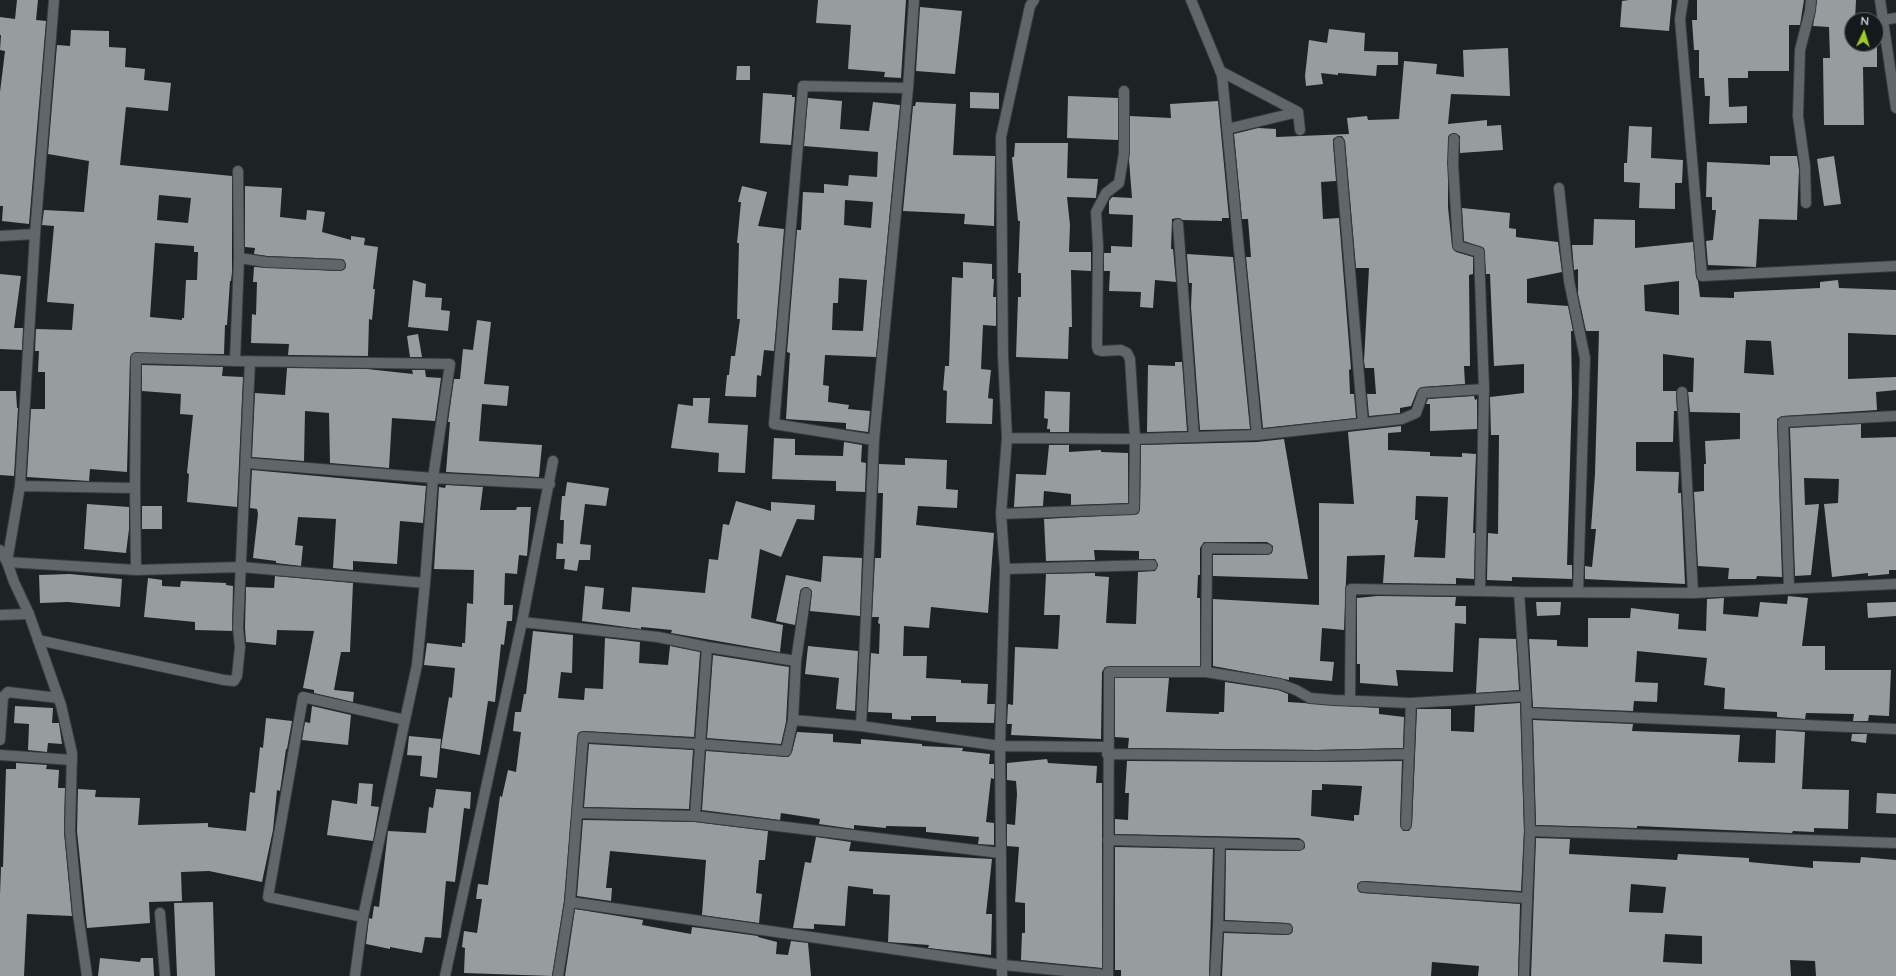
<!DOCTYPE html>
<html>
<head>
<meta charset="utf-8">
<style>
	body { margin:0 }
	#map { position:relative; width:1896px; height:976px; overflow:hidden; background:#1d2225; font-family:Lato,sans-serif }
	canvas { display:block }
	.north { position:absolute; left:1844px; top:12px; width:40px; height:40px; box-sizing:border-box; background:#14191c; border:1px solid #5f6366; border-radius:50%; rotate:4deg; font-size:11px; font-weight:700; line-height:16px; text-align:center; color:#cfd2d4 }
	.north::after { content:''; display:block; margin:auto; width:14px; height:18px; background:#9eca2f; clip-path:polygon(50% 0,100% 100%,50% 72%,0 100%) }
</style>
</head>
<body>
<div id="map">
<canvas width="1896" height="976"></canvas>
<div class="north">N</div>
</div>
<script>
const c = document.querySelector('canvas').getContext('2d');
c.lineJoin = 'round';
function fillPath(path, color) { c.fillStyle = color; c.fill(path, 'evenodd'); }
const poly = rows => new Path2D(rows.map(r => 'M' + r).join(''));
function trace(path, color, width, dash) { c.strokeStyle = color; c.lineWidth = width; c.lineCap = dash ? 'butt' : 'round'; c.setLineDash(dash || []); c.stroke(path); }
fillPath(poly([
	[17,0,38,0,36,20,46,21,29,224,2,221,3,206,0,206,0,92,5,51,0,50,1,35,0,35,0,17,15,19],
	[818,0,906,0,901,78,884,77,885,72,848,69,851,25,816,23],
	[1629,0,1672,0,1669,31,1620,27,1622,1],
	[1697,0,1804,0,1800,25,1789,25,1789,71,1748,71,1748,78,1728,78,1729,107,1747,106,1747,123,1709,124,1710,96,1705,96,1704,78,1699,78,1699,50,1694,50,1692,20,1697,20],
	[1817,0,1856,0,1855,20,1852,20,1852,44,1876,44,1877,42,1877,67,1863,67,1864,125,1824,125,1823,58,1830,58,1829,27,1813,26],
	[920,7,962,11,955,74,916,71],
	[1329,29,1365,33,1364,51,1398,52,1398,65,1377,65,1376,76,1338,73,1338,75,1321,73,1323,84,1306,86,1305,76,1309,40,1327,43],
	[71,30,109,31,109,47,126,48,125,67,145,69,144,80,171,83,168,111,126,107,120,165,232,176,232,272,231,281,230,281,227,325,225,325,224,354,133,353,130,358,127,472,90,469,89,481,27,477,31,409,45,409,45,372,38,372,39,351,35,351,36,329,72,330,74,304,47,302,54,226,42,225,44,210,84,212,89,161,48,154,57,45,70,46],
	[159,195,191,198,188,223,157,220],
	[155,243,194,246,194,252,198,252,197,280,186,280,184,318,182,318,182,320,150,317],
	[1508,48,1510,96,1451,94,1448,124,1487,120,1487,126,1501,125,1503,150,1460,153,1460,136,1454,133,1449,135,1448,138,1448,207,1452,246,1456,252,1473,257,1473,274,1469,275,1470,366,1464,366,1465,384,1422,387,1417,391,1411,406,1400,408,1400,413,1369,416,1367,394,1376,394,1374,368,1365,368,1364,361,1369,268,1356,268,1345,141,1342,136,1338,136,1333,139,1333,143,1336,181,1321,182,1323,219,1339,218,1351,369,1349,370,1350,394,1354,394,1356,418,1263,428,1246,257,1251,257,1248,219,1242,219,1234,134,1258,128,1276,129,1276,137,1349,134,1347,118,1367,116,1368,120,1399,119,1404,61,1437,64,1436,74,1464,77,1463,50],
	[737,66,750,66,750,80,736,80],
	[970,92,999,93,999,109,970,108],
	[763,93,792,95,792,97,795,97,791,145,760,143],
	[1068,96,1118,98,1118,140,1067,138],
	[808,98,842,101,840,129,869,131,873,102,900,105,876,357,825,355,823,385,829,386,828,402,849,405,848,409,870,411,868,432,846,429,846,423,786,419,790,353,787,352,797,230,801,230,803,192,824,193,824,184,848,186,849,175,877,177,878,152,804,146],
	[845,200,873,202,871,228,844,225],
	[839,278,867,280,863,331,832,330,833,303,838,303],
	[1218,101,1229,218,1222,218,1222,221,1183,220,1178,218,1172,219,1171,249,1173,249,1176,282,1155,280,1153,308,1140,307,1141,292,1109,291,1110,271,1104,271,1104,253,1111,253,1111,246,1132,247,1133,215,1109,214,1109,201,1112,197,1132,198,1129,160,1130,116,1171,118,1170,104],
	[916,102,956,104,953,155,995,156,994,226,964,224,965,214,903,211,913,106,915,106],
	[1629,126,1652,127,1651,158,1683,160,1682,183,1675,183,1675,209,1639,208,1640,183,1624,182,1624,163,1627,163],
	[1015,143,1068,143,1067,178,1098,179,1096,198,1067,197,1070,225,1069,252,1091,252,1091,271,1071,270,1072,327,1069,327,1068,359,1016,357,1018,297,1021,297,1021,273,1018,273,1020,221,1018,221,1012,157,1014,157],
	[1770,156,1797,156,1799,170,1797,220,1759,219,1756,267,1708,265,1706,241,1713,240,1716,210,1712,210,1712,197,1706,197,1707,162,1770,165],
	[1834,156,1841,204,1824,206,1817,159],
	[245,186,282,188,280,217,306,220,307,210,325,212,322,232,351,240,351,236,365,238,364,245,378,247,373,289,375,289,372,320,369,319,368,356,288,355,289,344,251,343,252,314,256,315,257,282,253,282,254,267,340,271,345,269,346,265,344,260,341,259,267,256,254,254,255,248,245,247],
	[742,186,767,192,758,226,784,229,774,351,764,350,761,376,757,375,756,397,725,396,727,375,729,375,731,356,735,356,740,319,737,319,739,243,737,243,741,202,738,202],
	[1462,208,1510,213,1509,228,1516,229,1516,237,1558,242,1562,272,1527,279,1527,303,1568,306,1573,331,1571,331,1572,393,1567,565,1572,565,1572,579,1512,577,1512,581,1487,580,1488,533,1498,534,1499,435,1491,435,1490,397,1524,393,1524,364,1494,366,1490,274,1486,274,1484,248,1464,241],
	[1594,219,1635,220,1635,248,1693,242,1696,277,1698,281,1700,297,1734,298,1734,292,1820,288,1820,282,1838,280,1839,288,1896,290,1896,335,1848,333,1848,379,1896,377,1896,390,1876,392,1877,410,1783,416,1777,419,1782,577,1757,576,1756,579,1728,579,1729,568,1698,566,1694,492,1704,491,1704,464,1706,464,1705,441,1740,439,1740,413,1690,412,1688,392,1693,392,1694,358,1663,354,1663,391,1676,391,1677,411,1674,411,1673,442,1636,442,1636,471,1679,472,1678,493,1681,493,1685,584,1585,579,1585,566,1592,567,1596,529,1591,529,1595,474,1599,331,1586,331,1578,294,1578,269,1574,270,1572,245,1593,245],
	[1679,281,1679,315,1645,311,1644,285],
	[1746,340,1771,341,1774,375,1744,373],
	[1187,254,1233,257,1250,429,1200,430,1191,307,1192,283,1189,283],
	[963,262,992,264,992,279,994,279,993,297,996,297,996,326,983,325,981,369,991,370,988,398,993,399,992,424,946,423,947,391,943,390,945,366,949,366,952,277,963,278],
	[0,274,21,276,14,328,23,328,22,350,0,349],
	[413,280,426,284,425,297,442,298,441,310,450,311,448,331,408,327],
	[477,320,491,322,484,384,509,386,507,406,482,404,479,441,542,445,539,477,446,472,450,422,448,422,454,379,460,379,463,349,473,350],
	[418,334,422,357,410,357,407,336],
	[1175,362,1182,362,1187,431,1147,432,1148,365,1175,366],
	[142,365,223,367,222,376,243,377,237,507,187,502,189,474,187,473,193,415,180,414,181,394,142,391],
	[287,368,367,369,413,374,412,370,425,370,426,377,441,378,435,421,392,418,389,468,330,463,329,413,305,411,304,461,252,457,255,393,285,395],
	[0,391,16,391,17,408,18,408,14,476,0,475],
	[1045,391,1070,392,1069,432,1050,432,1050,429,1047,429,1048,419,1044,418],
	[1474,396,1475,400,1477,399,1477,429,1430,431,1430,404,1426,404,1428,399],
	[693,398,710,398,708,423,748,425,745,473,718,472,719,453,671,448,678,404,693,406],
	[1861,424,1861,438,1896,437,1896,570,1889,570,1889,574,1868,576,1868,573,1832,577,1824,504,1838,503,1839,479,1804,478,1805,505,1819,504,1811,575,1795,576,1790,428],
	[1401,426,1401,432,1388,433,1388,450,1430,452,1430,456,1462,457,1462,453,1476,454,1473,533,1475,533,1474,579,1456,578,1456,584,1383,583,1385,555,1347,556,1344,630,1322,628,1320,661,1334,662,1332,681,1289,677,1289,680,1213,666,1213,599,1319,605,1319,503,1354,504,1348,432],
	[1416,496,1448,497,1445,558,1414,557,1418,520,1415,520],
	[774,438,795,439,795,455,843,456,844,442,862,445,861,462,866,463,865,492,836,491,836,481,772,479],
	[1284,439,1308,579,1213,576,1213,555,1267,555,1272,553,1273,546,1267,542,1204,542,1200,548,1200,575,1198,575,1197,598,1200,598,1200,666,1105,667,1102,672,1101,739,1011,735,1012,724,1007,724,1008,704,1013,705,1015,647,1058,649,1060,615,1044,615,1046,574,1095,573,1095,576,1109,577,1106,623,1136,624,1138,572,1155,571,1158,565,1155,559,1139,559,1139,551,1094,550,1095,560,1046,561,1044,519,1138,514,1140,509,1141,445,1257,442],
	[1049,445,1069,445,1069,452,1101,450,1101,452,1128,453,1128,503,1071,505,1071,494,1044,491,1043,506,1014,507,1016,474,1046,475],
	[905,458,947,460,946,489,958,490,957,508,918,506,916,525,994,533,988,613,931,607,929,628,904,626,903,656,927,656,926,678,961,680,961,683,988,684,987,704,995,704,994,723,936,722,936,716,911,716,911,720,892,719,892,713,868,712,871,653,879,654,880,624,878,623,879,617,872,617,875,558,881,558,883,493,878,493,879,464,905,465],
	[252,470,426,486,423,523,400,521,397,564,353,561,353,570,333,568,336,519,298,517,295,545,303,546,301,566,276,563,276,561,253,558,258,514,257,509,250,508],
	[567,482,609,488,606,506,585,504,580,544,591,545,590,560,579,560,577,571,564,569,565,559,556,559,557,543,563,544,564,520,560,520,562,496,565,496],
	[446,485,483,487,480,510,516,510,517,507,531,507,527,556,519,555,517,574,505,573,504,605,513,605,512,621,507,621,504,645,501,644,495,702,488,701,480,755,441,748,449,697,452,698,455,668,424,665,427,643,462,647,462,643,465,643,467,603,473,604,474,570,434,569,439,487,445,488],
	[736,501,771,511,771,502,815,505,814,520,797,519,781,557,760,549,751,618,783,625,780,652,671,633,672,630,641,627,641,629,582,621,585,586,604,588,602,609,630,612,632,587,705,593,709,559,718,560,723,524,729,525],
	[87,504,129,507,129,529,126,553,84,549],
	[142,506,162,506,162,529,142,529],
	[823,556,862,558,860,616,810,611,812,591,807,587,801,589,800,592,795,625,776,621,786,575,821,582],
	[70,574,122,579,120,607,68,602,40,603,39,575],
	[275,576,353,583,350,652,341,652,334,690,354,692,353,702,314,693,314,690,303,688,314,631,277,630,276,645,246,642,245,628,246,587,274,588],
	[148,578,162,580,162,586,180,587,181,581,226,583,226,585,233,586,232,631,195,630,195,622,144,617],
	[1377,596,1456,597,1455,606,1466,606,1466,624,1455,623,1453,672,1396,670,1398,686,1360,683,1360,664,1357,664,1357,598],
	[1788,596,1808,598,1802,646,1825,646,1825,670,1891,670,1889,716,1869,715,1868,721,1853,721,1854,714,1806,713,1805,719,1777,717,1777,712,1724,709,1725,688,1704,685,1707,658,1637,651,1635,682,1658,683,1657,702,1634,701,1633,711,1533,707,1529,639,1557,640,1557,646,1588,647,1588,618,1630,618,1631,608,1679,614,1678,629,1706,631,1707,599,1724,598,1723,614,1758,617,1760,602,1787,604],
	[1536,602,1561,602,1560,615,1537,616],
	[1896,602,1896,616,1868,618,1867,603],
	[533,631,573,635,572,673,561,672,558,698,584,700,585,688,603,689,605,638,640,642,639,663,668,665,670,646,700,652,694,737,583,731,578,733,564,901,552,976,464,973,465,948,462,947,464,931,477,933,482,899,476,899,478,884,488,885,500,796,502,797,508,770,516,772,521,732,513,731,515,712,521,712,524,694,526,694],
	[1479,638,1516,639,1519,690,1476,693],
	[808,646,858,651,855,711,836,709,839,678,805,674],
	[713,655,789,667,786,722,781,744,707,738],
	[1115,678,1169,678,1166,712,1219,714,1219,712,1224,712,1225,682,1278,690,1288,694,1288,702,1379,708,1379,714,1404,717,1403,748,1317,750,1128,748,1129,738,1115,737],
	[1520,703,1524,831,1521,891,1363,881,1358,883,1357,887,1359,892,1363,893,1520,904,1518,976,1478,976,1479,966,1432,962,1431,976,1222,976,1224,933,1287,935,1292,933,1293,929,1291,924,1287,923,1225,920,1226,850,1299,851,1305,848,1304,842,1299,838,1115,834,1115,819,1128,820,1129,793,1125,793,1127,761,1317,762,1402,761,1400,825,1403,831,1409,831,1412,825,1417,709,1451,709,1451,731,1474,732,1475,706],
	[1322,784,1362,786,1359,815,1354,815,1354,821,1311,816,1312,790,1322,790],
	[15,706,53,708,52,723,59,723,62,744,48,743,47,752,28,750,29,724,14,723],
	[312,706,351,715,348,745,302,740,305,722,310,723],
	[266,718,292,721,287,749,286,749,280,791,277,790,273,830,262,882,209,871,181,872,182,901,149,902,150,923,87,928,77,831,78,789,96,790,95,797,140,798,138,825,208,823,208,827,246,831,250,792,255,793,260,747,263,748],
	[1533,720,1633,724,1632,731,1740,735,1738,762,1775,763,1776,730,1805,732,1802,789,1849,790,1848,829,1814,828,1814,832,1793,831,1792,833,1637,826,1637,828,1536,825],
	[797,732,833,734,833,742,861,744,861,739,922,744,922,746,963,748,962,751,990,754,989,764,994,764,994,779,991,778,986,822,994,823,994,845,978,844,979,837,926,832,926,827,886,826,886,828,854,825,854,829,819,824,820,819,781,813,780,820,702,810,706,751,788,757,792,752],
	[1852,734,1867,734,1866,743,1851,741],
	[409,736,441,739,437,778,420,776,422,756,407,755],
	[589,744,693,750,689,809,584,807],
	[1047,759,1048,763,1097,766,1096,783,1102,783,1102,968,1021,960,1022,933,1025,933,1025,903,1015,902,1019,847,1007,846,1007,824,1015,825,1017,794,1016,781,1007,780,1007,763],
	[16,763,47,765,46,769,59,770,58,788,65,788,64,832,72,916,27,914,24,976,0,976,0,895,1,867,3,867,6,769,16,769],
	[359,783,373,784,371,806,379,807,373,841,327,835,332,800,357,804],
	[436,789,471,792,470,809,464,808,455,882,446,881,441,938,425,937,422,953,390,947,390,949,366,944,369,918,372,919,374,906,379,907,388,831,426,833,429,807,433,808],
	[1877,793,1896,794,1896,814,1876,813],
	[583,820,695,822,768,831,765,860,759,860,756,893,762,894,759,923,702,915,706,860,610,851,606,888,612,888,611,901,577,896],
	[816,837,851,842,849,851,992,859,986,914,992,914,991,955,928,948,929,945,888,942,890,895,873,894,873,889,848,886,845,926,814,924,814,929,793,928,805,862,811,863],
	[1536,838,1570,839,1569,854,1677,860,1678,854,1749,858,1749,862,1813,868,1813,861,1860,863,1861,857,1896,860,1896,976,1816,976,1815,961,1790,960,1791,976,1531,976],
	[1631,884,1666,887,1663,913,1629,912],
	[1665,934,1702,936,1702,964,1663,962],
	[1115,847,1213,849,1209,976,1121,976,1121,970,1115,970],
	[213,902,215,976,177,976,174,903],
	[575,909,643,920,642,925,691,934,692,927,700,928,758,936,758,937,777,942,776,954,788,955,791,941,808,943,811,976,565,976],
	[100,958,140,962,141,958,153,958,154,976,98,976]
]), '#959d9e');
const minor = poly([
	[54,0,35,234,20,486,7,562,136,570,241,567,425,583,433,478,246,463],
	[1191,0,1222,75,1257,435],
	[1683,0,1680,19,1702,276,1896,266],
	[1883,20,1896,18],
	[1220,71,1298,112,1300,130],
	[908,88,914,0],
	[1227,129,1298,112],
	[1454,139,1453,163,1458,246,1479,252,1484,389,1480,591,1519,592],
	[1339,142,1363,423],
	[1559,188,1569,281,1585,358,1578,592],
	[1806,203,1805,166,1798,116,1800,50,1810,11,1811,0],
	[1178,224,1194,437],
	[0,236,35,234],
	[239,258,266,262,340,265],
	[235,361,450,364,433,478,550,484],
	[1682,392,1693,593],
	[1007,438,1135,439,1257,435,1402,419,1416,413,1423,393,1484,389],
	[20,486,135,488,136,358,235,361,239,258,238,171],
	[135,488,136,570],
	[1001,514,1134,509,1135,439,1130,359,1127,353,1121,350,1102,351,1098,350,1097,346,1098,246,1096,212,1106,193,1119,183,1124,153,1124,91],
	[1005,569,1152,565],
	[1789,588,1783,422,1896,416],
	[0,615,29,614],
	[522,622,658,637,707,647,796,661,793,720,861,726,1000,746,1108,747],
	[38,640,224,680,234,681,237,676,240,647,238,628,250,361],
	[707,647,695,816,1000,853],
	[796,661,806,593],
	[1206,672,1207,548,1267,549],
	[1350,701,1351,589,1480,591],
	[1527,713,1896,729],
	[405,720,417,665,425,583],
	[861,726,874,440,774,424,803,86,908,88,874,440],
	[0,740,3,697,8,692,58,698],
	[1107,754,1317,756,1409,754],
	[0,755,72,760],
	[577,813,695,816],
	[1406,825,1411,703],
	[1530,831,1896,843],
	[1108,840,1299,845],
	[1220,843,1218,926,1287,929],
	[1363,887,1526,898],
	[570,902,583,737,700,744,786,751,793,720],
	[160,913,165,976],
	[355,976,363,917,405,720,303,697,268,897,363,917],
	[445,976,522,622,553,461],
	[558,976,570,902,1003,965,1108,975],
	[1002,976,1000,746,1005,569,1001,514,1007,438,1003,355,1001,137,1030,6,1034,0],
	[1108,976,1109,672,1206,672,1280,684,1296,690,1310,698,1333,700,1411,703,1526,696,1519,592,1693,593,1896,584],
	[1215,976,1218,926],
	[1524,976,1530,831,1526,696]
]);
const tertiary = poly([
	[1880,0,1896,108],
	[0,550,7,562,14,582,29,614,61,705,72,753,70,831,78,914,87,976]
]);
trace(minor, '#373c3e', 12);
trace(tertiary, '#373c3e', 12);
trace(minor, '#60666a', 10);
trace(tertiary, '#60666a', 10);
</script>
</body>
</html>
